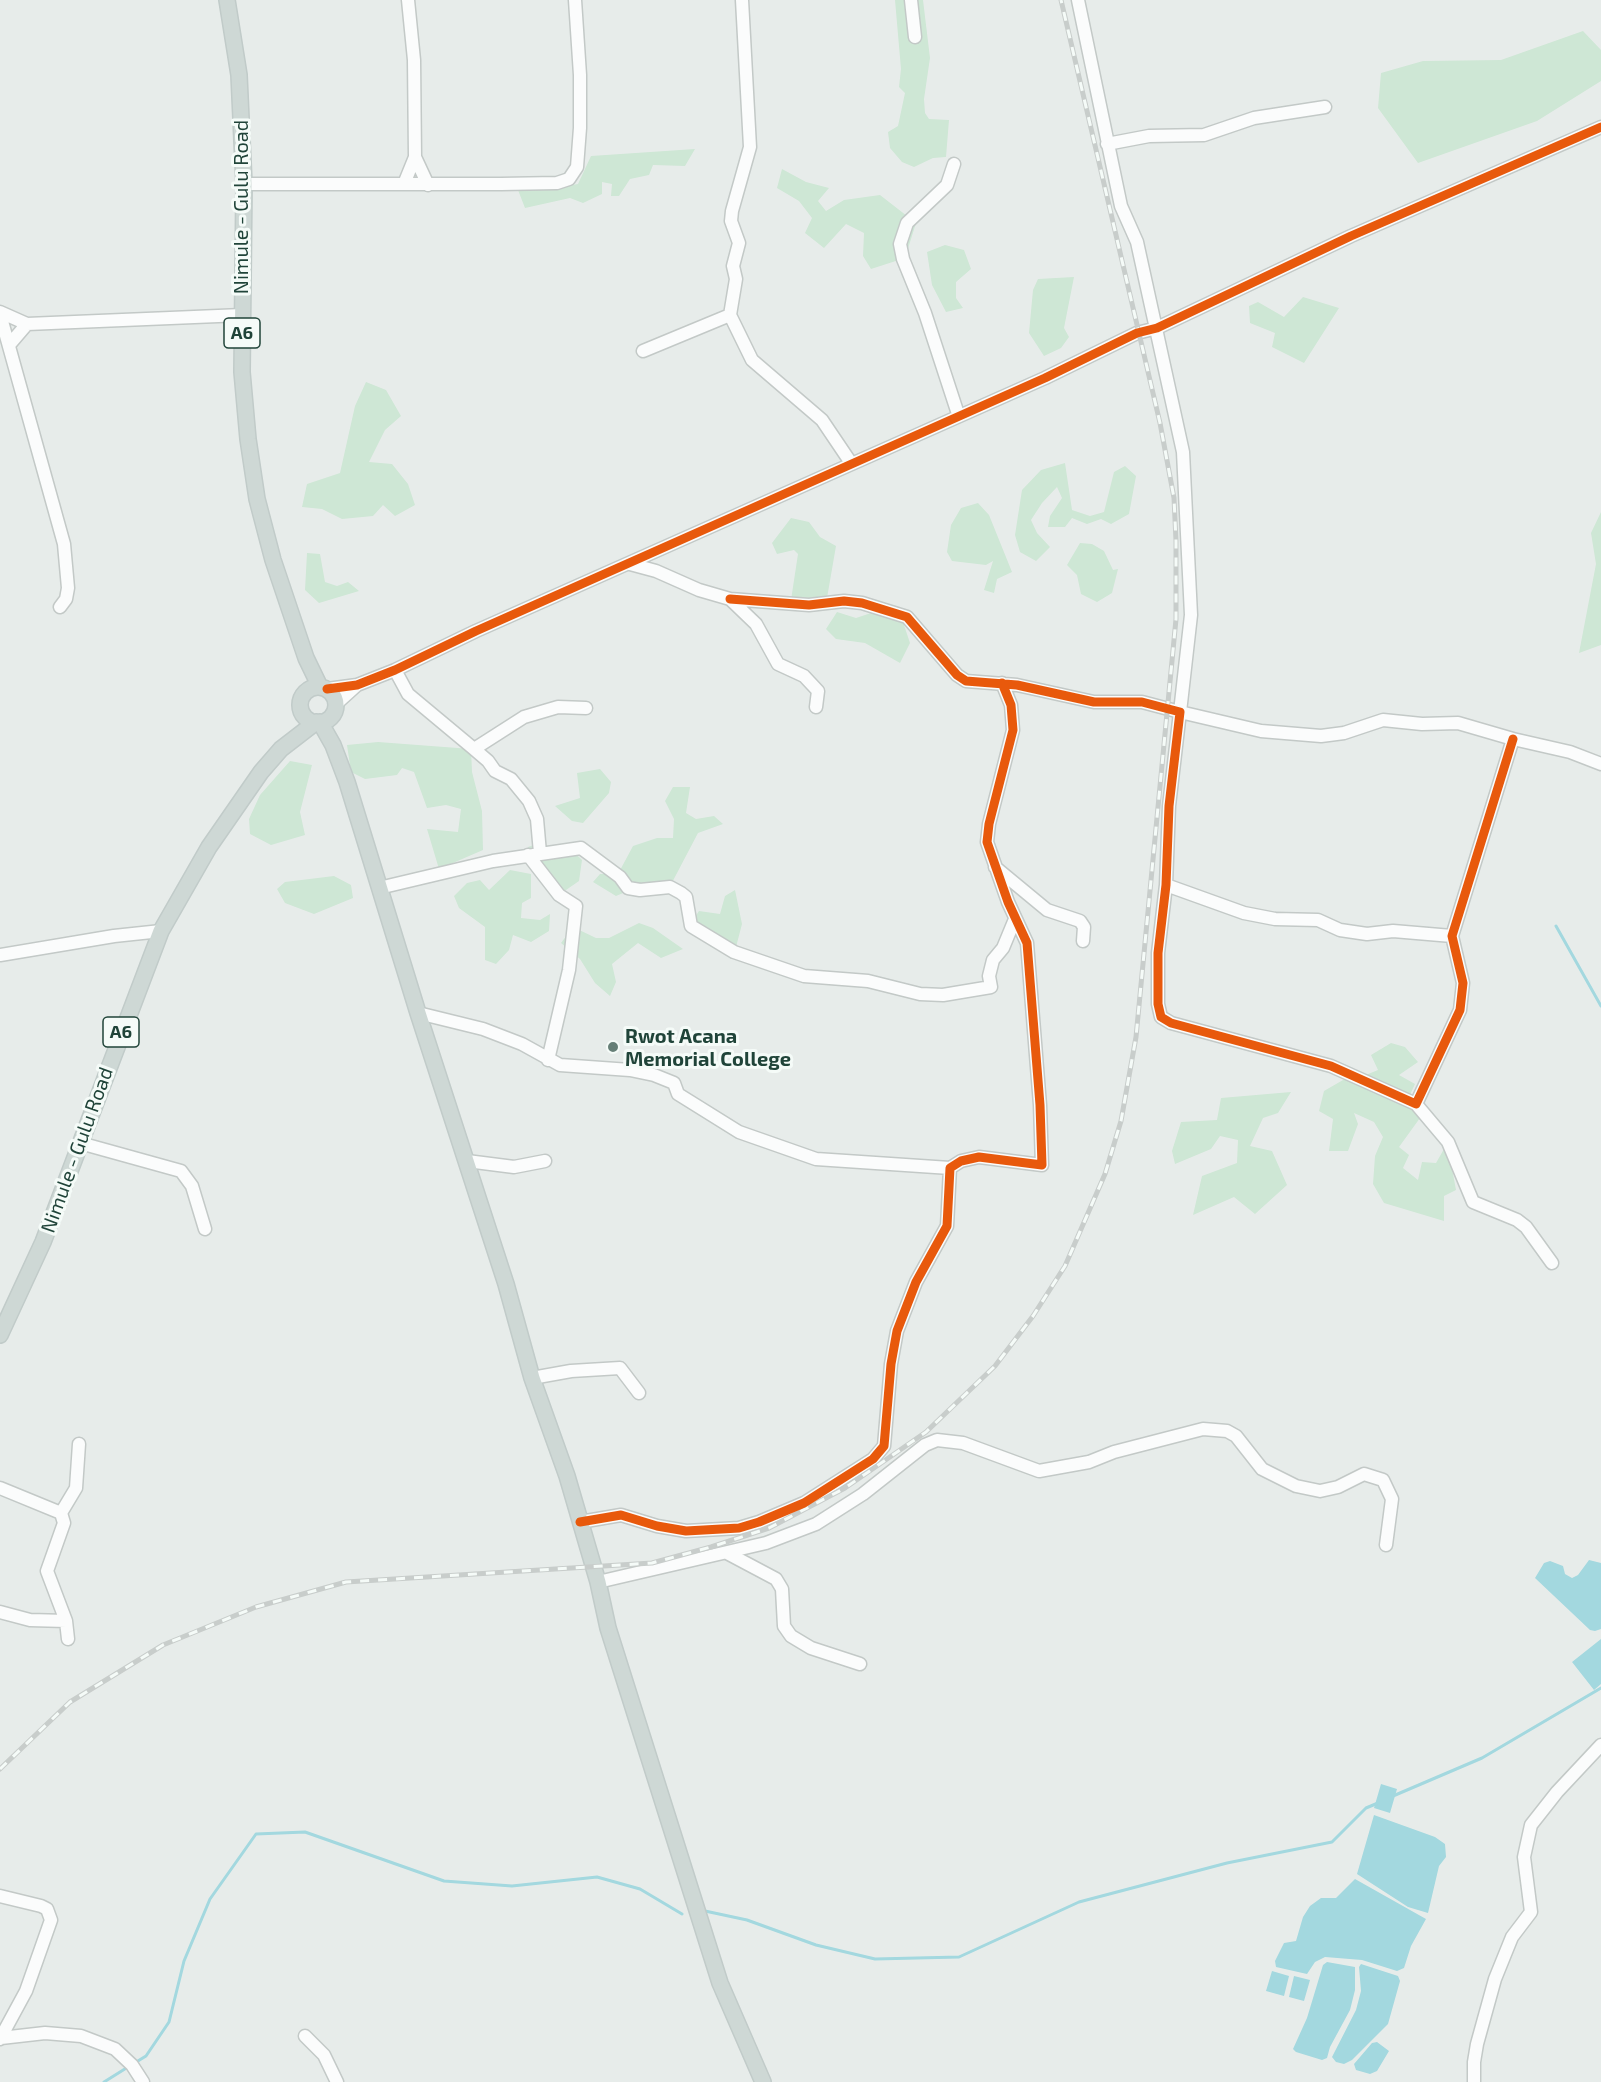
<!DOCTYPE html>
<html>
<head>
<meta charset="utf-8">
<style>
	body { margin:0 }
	canvas { display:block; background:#e7ecea }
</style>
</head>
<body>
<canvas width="1601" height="2082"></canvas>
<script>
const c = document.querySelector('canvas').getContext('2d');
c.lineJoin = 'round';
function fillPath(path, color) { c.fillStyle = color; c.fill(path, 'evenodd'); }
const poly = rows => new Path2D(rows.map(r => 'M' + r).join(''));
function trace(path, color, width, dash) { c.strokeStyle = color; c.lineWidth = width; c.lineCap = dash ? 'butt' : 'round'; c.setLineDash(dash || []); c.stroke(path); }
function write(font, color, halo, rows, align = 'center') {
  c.font = font + ' "Exo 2",sans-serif'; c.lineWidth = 6; c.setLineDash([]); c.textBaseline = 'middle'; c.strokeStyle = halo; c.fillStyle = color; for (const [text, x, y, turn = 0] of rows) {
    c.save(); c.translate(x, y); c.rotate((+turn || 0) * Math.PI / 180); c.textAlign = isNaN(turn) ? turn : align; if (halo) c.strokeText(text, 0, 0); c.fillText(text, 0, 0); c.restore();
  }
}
fillPath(poly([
	[895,0,923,0,930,58,924,99,925,113,929,119,949,120,946,157,933,158,914,167,902,162,890,148,888,132,898,126,905,93,899,87,901,69],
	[1583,31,1601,50,1601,81,1537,121,1418,163,1378,108,1381,73,1423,61,1501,60],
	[695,149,685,166,653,165,649,175,630,179,619,196,611,196,612,184,602,182,602,194,583,203,570,198,525,208,518,190,549,189,578,184,591,156],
	[782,169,806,182,829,188,818,201,826,211,844,200,880,195,916,223,905,258,871,269,863,256,864,233,846,224,824,248,805,233,812,218,799,201,777,188],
	[945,245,964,250,971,269,956,282,956,298,963,308,946,312,932,285,927,252],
	[1074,277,1064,328,1069,337,1061,348,1044,356,1029,333,1033,290,1038,279],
	[1303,297,1339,308,1304,363,1272,347,1275,333,1250,323,1249,306,1258,302,1284,317],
	[366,382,386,390,401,416,385,430,369,462,392,464,408,484,415,505,395,516,383,505,373,516,342,519,322,509,302,507,307,484,340,473,355,406],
	[1065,463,1072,510,1090,516,1104,512,1114,472,1125,466,1136,476,1129,514,1111,524,1101,519,1087,524,1072,518,1065,527,1048,527,1050,516,1062,498,1057,487,1042,503,1031,520,1037,533,1050,547,1036,561,1020,552,1015,535,1022,490,1041,470],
	[978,503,989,515,1012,572,997,579,994,593,984,590,993,561,986,565,952,561,947,552,951,525,961,508],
	[1601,512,1601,645,1579,653,1596,564,1591,533],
	[791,518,809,522,820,537,836,546,827,598,791,600,798,554,794,550,777,554,772,543],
	[1080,543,1092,544,1104,551,1113,570,1118,569,1112,593,1097,602,1081,594,1077,575,1067,565],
	[307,553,320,554,325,582,337,586,348,582,359,591,319,603,305,590],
	[837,612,856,618,874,612,903,622,910,643,900,663,865,643,836,639,826,629],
	[378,742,471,749,472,772,482,811,483,850,439,869,427,829,458,832,461,809,446,805,427,808,414,772,402,768,397,775,365,779,351,772,347,745],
	[290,761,312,765,300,812,305,835,271,845,250,834,249,819,260,795],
	[600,769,611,782,609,793,583,823,572,821,555,806,580,798,577,773],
	[673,787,690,787,686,813,696,819,714,816,723,824,698,833,666,894,635,888,616,896,593,882,600,874,618,874,633,846,657,838,673,838,674,819,665,801],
	[539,843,551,854,573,851,582,860,579,881,566,890,555,892,537,867,528,847],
	[510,870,531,874,531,898,522,903,521,918,540,920,550,914,549,931,531,942,513,935,509,950,496,964,485,960,485,927,459,908,454,896,467,883,480,880,489,890],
	[334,876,351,885,353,898,314,914,285,903,277,889,285,882],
	[735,890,742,924,736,947,693,920,699,911,720,914,725,896],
	[639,923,653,928,683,949,661,958,638,943,612,964,616,982,610,996,595,983,580,959,561,943,573,927,596,938,609,938],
	[1391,1043,1405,1047,1418,1062,1399,1075,1415,1084,1408,1099,1420,1118,1399,1147,1409,1155,1403,1168,1418,1180,1422,1162,1436,1163,1444,1149,1451,1163,1456,1190,1444,1196,1444,1221,1384,1203,1373,1184,1375,1156,1383,1137,1374,1122,1354,1113,1358,1124,1348,1151,1329,1151,1333,1119,1319,1111,1324,1091,1343,1080,1356,1079,1378,1070,1371,1055],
	[1291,1092,1278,1113,1263,1118,1250,1146,1272,1151,1287,1185,1255,1214,1234,1197,1193,1215,1202,1176,1237,1163,1238,1140,1220,1136,1211,1149,1175,1164,1172,1151,1181,1122,1217,1120,1221,1098]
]), '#cee7d5');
fillPath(poly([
	[1589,1560,1601,1563,1601,1629,1595,1631,1590,1630,1535,1578,1544,1563,1550,1561,1563,1566,1565,1574,1572,1578,1578,1575],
	[1601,1639,1601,1684,1594,1690,1572,1662],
	[1381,1784,1397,1789,1390,1813,1374,1808],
	[1374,1815,1435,1837,1445,1844,1446,1857,1439,1866,1428,1913,1408,1907,1357,1874],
	[1355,1879,1426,1919,1411,1946,1404,1968,1397,1971,1362,1960,1325,1957,1315,1962,1307,1974,1276,1967,1275,1961,1284,1943,1296,1941,1303,1917,1310,1906,1321,1898,1336,1898],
	[1327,1962,1355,1967,1355,1990,1350,2010,1330,2047,1327,2058,1322,2060,1296,2052,1293,2049,1307,2018,1323,1965],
	[1361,1964,1398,1976,1400,1981,1388,2024,1352,2060,1344,2064,1336,2062,1332,2057,1356,2010,1361,1991,1359,1967],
	[1272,1971,1289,1976,1284,1996,1266,1991],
	[1294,1976,1310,1980,1304,2001,1289,1997],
	[1377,2042,1389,2051,1377,2071,1370,2074,1356,2070,1354,2064,1372,2043]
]), '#a3d8df');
trace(poly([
	[1556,926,1601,1006],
	[1393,1796,1482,1758,1601,1688],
	[705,1911,747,1920,816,1945,875,1959,959,1957,1079,1902,1227,1863,1332,1842,1366,1808,1378,1803],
	[133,2064,146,2056,169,2022,184,1961,210,1899,256,1834,305,1832,444,1881,512,1886,597,1877,640,1889,682,1914],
	[104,2082,128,2067]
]), '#a3d8df', 3);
const minor = poly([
	[742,0,750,147,732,211,731,221,739,243,733,266,736,279,730,315,752,360,822,420,851,463],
	[911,0,915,37],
	[1078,0,1121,206,1137,242,1183,452,1191,615,1180,712,1261,731,1321,736,1344,733,1383,720,1422,724,1458,723,1513,739,1570,752,1601,764],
	[1107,144,1149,136,1204,135,1254,118,1325,107],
	[415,157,428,185],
	[954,164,947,185,907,223,900,244,903,259,925,313,958,414],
	[244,184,501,184,557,183,569,179,577,167,580,128,580,75,575,0],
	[404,184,415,157,414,60,408,0],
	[0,312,27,324,242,315],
	[0,314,64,544,68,588,66,599,60,607],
	[9,345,27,324],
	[643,351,730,315],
	[630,564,656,571,699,590,730,599,756,624,778,664,804,676,818,691,816,707],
	[730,599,809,605,844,601,862,603,907,617,957,675,966,681,1017,685,1094,702,1142,702,1180,712,1169,806,1166,885,1158,953,1158,1004,1161,1017,1171,1023,1331,1066,1416,1104,1460,1010,1463,983,1452,936,1513,739],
	[395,670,408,694,474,749,524,717,558,707,586,708],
	[327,689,357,685,395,670,476,631,1045,378,1137,333,1157,328,1351,236,1601,127],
	[336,704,357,685],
	[474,749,488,761,495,771,511,779,529,801,537,819,540,853],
	[528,855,559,895,576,906,569,970,548,1060],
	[995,867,1047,910,1080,921,1084,927,1083,941],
	[1166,885,1244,913,1275,919,1318,920,1340,930,1367,934,1393,931,1452,936],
	[379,888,493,861,581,848,620,877,628,888,640,890,670,887,681,893,686,897,691,926,734,952,804,976,868,981,920,994,943,995,991,987,989,976,993,960,1003,948,1015,919],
	[0,955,114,936,161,931],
	[418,1013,483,1029,522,1044,560,1065,630,1070,654,1075,674,1083,678,1094,739,1132,816,1159,950,1168],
	[1416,1104,1448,1142,1473,1202,1517,1220,1526,1227,1552,1263],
	[80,1143,181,1171,192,1186,205,1229],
	[467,1161,514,1167,545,1161],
	[532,1378,571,1371,620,1368,639,1393],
	[0,1488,61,1513,64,1523,47,1571,66,1621,68,1639],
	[61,1513,76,1488,79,1444],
	[580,1522,621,1515,657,1526,686,1531,739,1528,759,1522,804,1503,873,1459,884,1446,891,1364,897,1331,916,1282,947,1226,950,1168,961,1161,979,1157,1042,1165,1040,1105,1027,943,1008,902,987,842,989,824,1013,730,1011,705,1002,683],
	[727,1553,776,1579,782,1589,784,1626,791,1636,811,1648,860,1664],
	[598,1582,766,1543,816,1524,863,1494,925,1445,937,1440,963,1443,1039,1471,1089,1462,1114,1452,1203,1429,1227,1431,1236,1436,1262,1469,1296,1486,1320,1491,1338,1487,1364,1474,1383,1480,1392,1499,1386,1545],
	[0,1612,30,1620,66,1621],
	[0,1896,41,1906,47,1909,51,1920,26,1991,0,2039],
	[305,2036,324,2055,337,2082],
	[1,2038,45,2033,81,2036,115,2049,132,2065,143,2082],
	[1474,2082,1474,2062,1477,2044,1495,1979,1512,1937,1531,1912,1524,1857,1531,1825,1557,1792,1601,1745]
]);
const major = poly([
	[227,0,239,75,244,184,242,372,248,439,257,499,273,560,306,658,320,687],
	'300 705a18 18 0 1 1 36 0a18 18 0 1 1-36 0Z',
	[320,722,333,745,347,782,418,1013,506,1284,532,1378,567,1476,598,1582,608,1628,720,1983,763,2082],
	[0,1335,43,1242,161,931,209,847,261,772,281,749,316,722]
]);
trace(minor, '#c3c9c7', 15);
trace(major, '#c1cbc9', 18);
trace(minor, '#fbfcfc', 12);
trace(major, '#ced8d5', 15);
const rail = poly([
	[0,1769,70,1702,163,1645,256,1607,346,1582,652,1563,711,1547,769,1528,845,1488,926,1432,995,1366,1033,1316,1065,1266,1105,1174,1121,1121,1136,1037,1176,619,1176,541,1174,498,1160,423,1061,0]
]);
trace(rail, '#c8cdcb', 5);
trace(rail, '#f5fbf8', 3, [9]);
trace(poly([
	[730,599,809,605,844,601,862,603,907,617,957,675,966,681,1017,685,1094,702,1142,702,1180,712,1169,806,1166,885,1158,953,1158,1004,1161,1017,1171,1023,1331,1066,1416,1104,1460,1010,1463,983,1452,936,1513,739],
	[327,689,357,685,395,670,476,631,1045,378,1137,333,1157,328,1351,236,1601,127],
	[580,1522,621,1515,657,1526,686,1531,739,1528,759,1522,804,1503,873,1459,884,1446,891,1364,897,1331,916,1282,947,1226,950,1168,961,1161,979,1157,1042,1165,1040,1105,1027,943,1008,902,987,842,989,824,1013,730,1011,705,1002,683]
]), '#e8590c', 9);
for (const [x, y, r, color] of [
	[613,1047,6,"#667f77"]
]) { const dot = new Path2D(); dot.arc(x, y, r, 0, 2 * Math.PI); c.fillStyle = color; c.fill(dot); trace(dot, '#f5fbf8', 2); }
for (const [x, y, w] of [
	[242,333,36],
	[121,1032,36]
]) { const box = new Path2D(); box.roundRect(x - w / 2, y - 15, w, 30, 4.5); c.fillStyle = '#f5fbf8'; c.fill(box); trace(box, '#204439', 1.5); }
write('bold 18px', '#204439', null, [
	["A6",242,333],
	["A6",121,1032]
]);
write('20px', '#204439', '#f5fbf8', [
	["Nimule - Gulu Road",241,207,-90],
	["Nimule - Gulu Road",77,1150,-70]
]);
write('bold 20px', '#204439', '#f5fbf8', [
	["Rwot Acana",625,1036],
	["Memorial College",625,1059]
], 'left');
</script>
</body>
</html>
